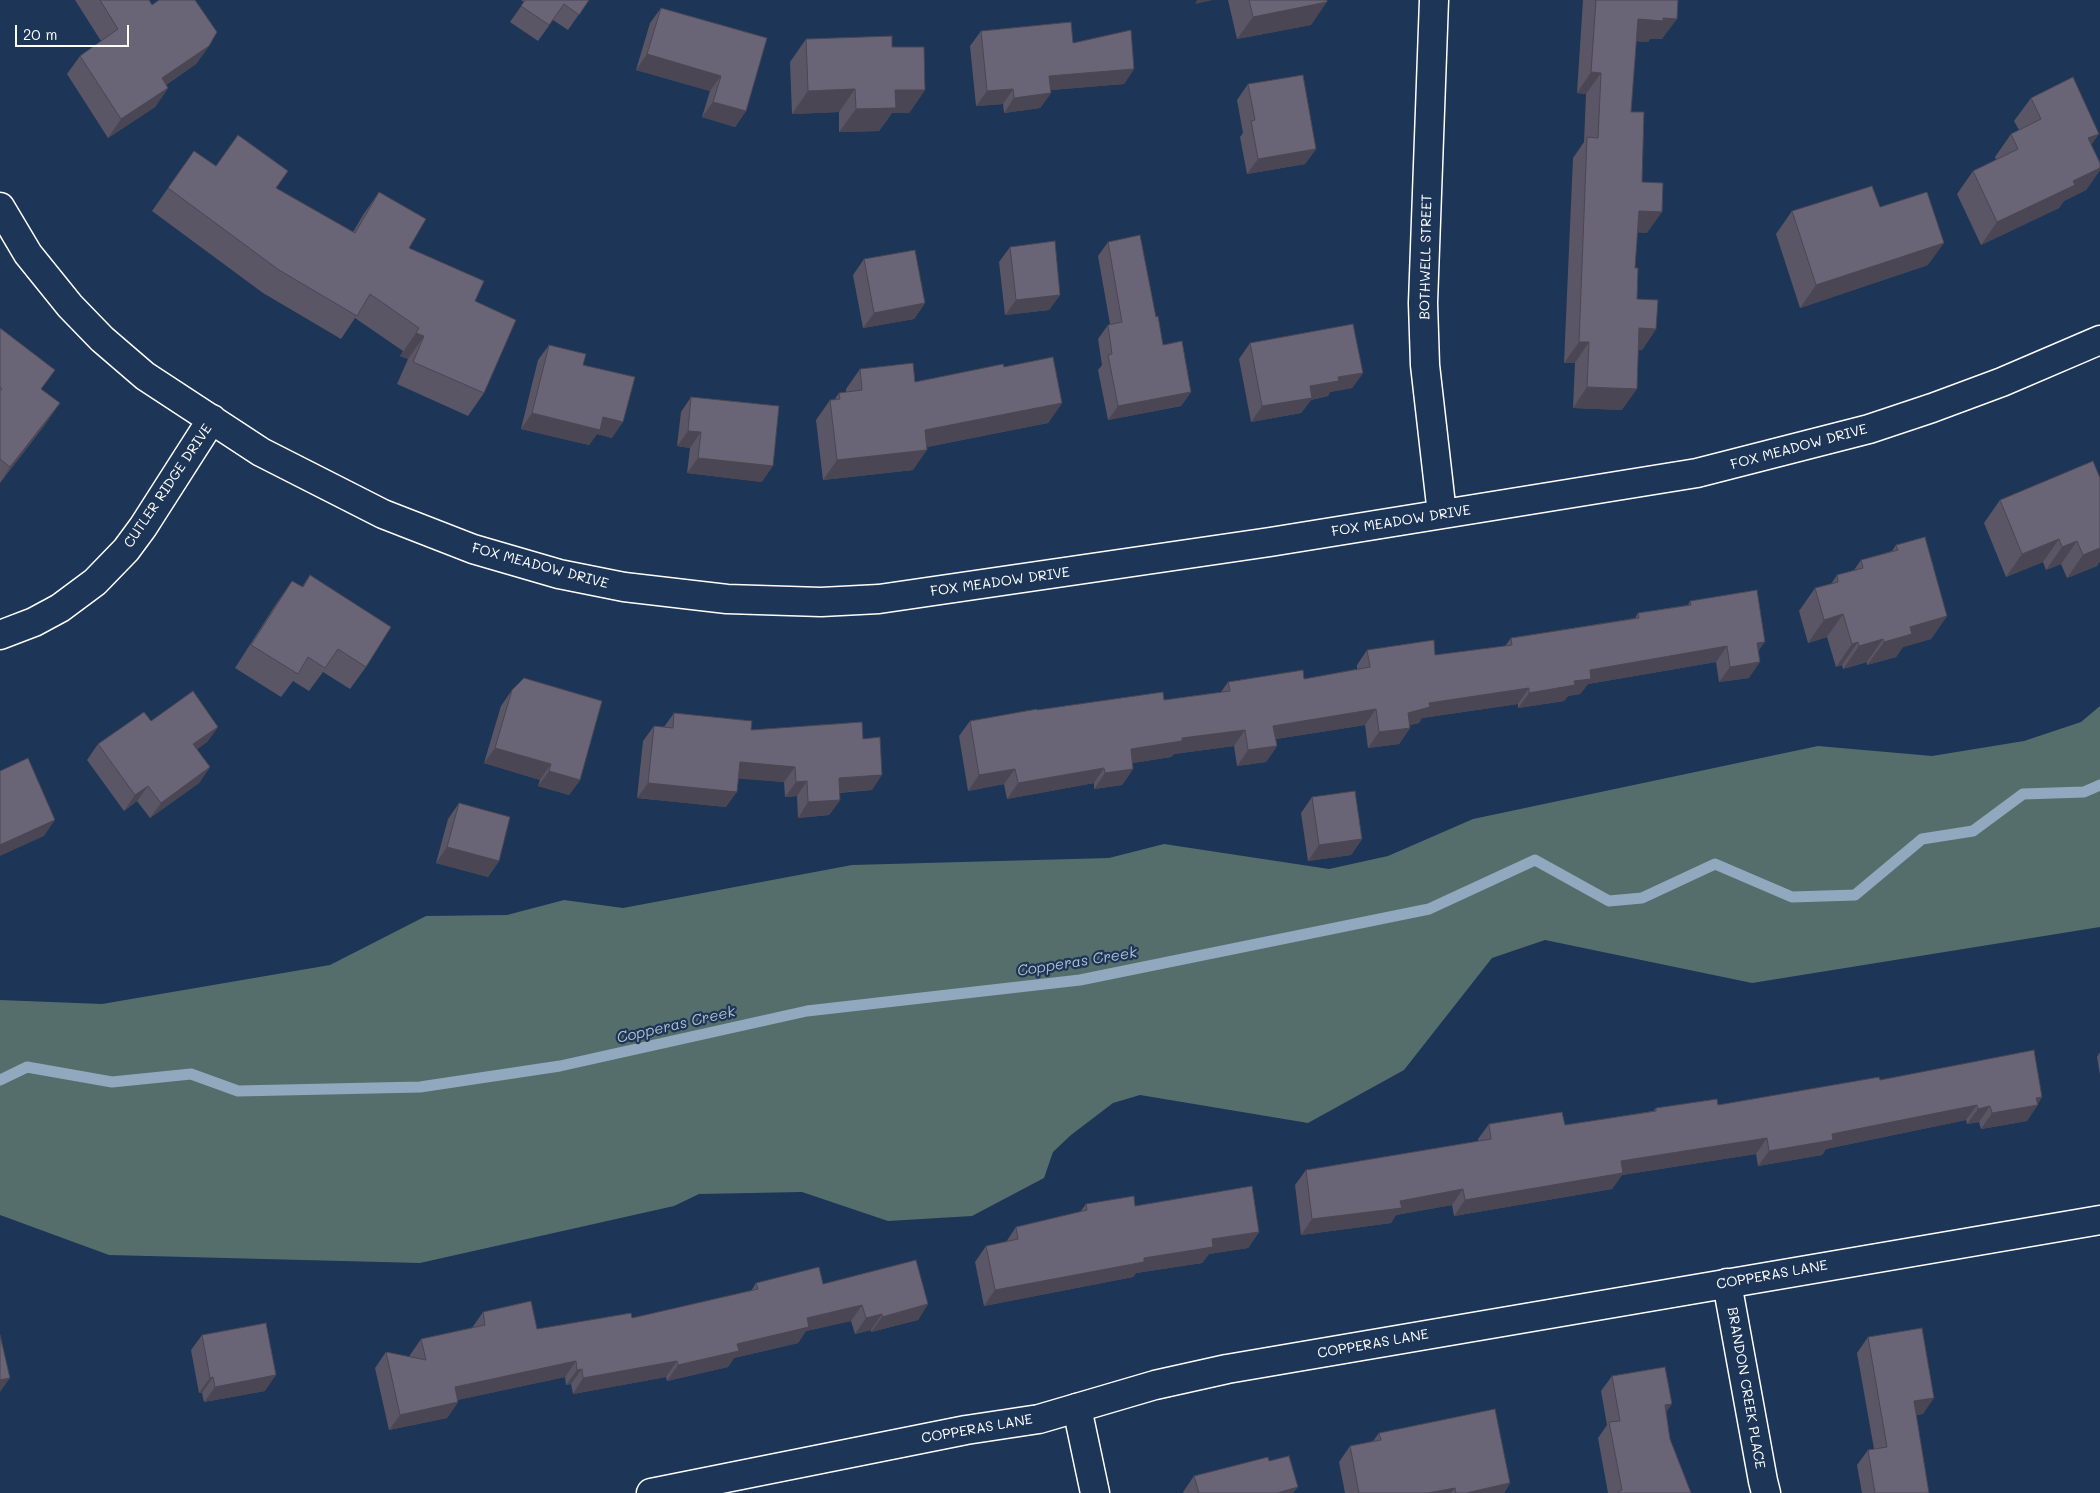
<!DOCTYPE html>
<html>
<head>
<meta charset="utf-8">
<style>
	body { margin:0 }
	#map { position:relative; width:2100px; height:1493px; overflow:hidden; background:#1d3557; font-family:Mali,sans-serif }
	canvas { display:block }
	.scale { position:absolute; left:15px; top:25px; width:114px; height:22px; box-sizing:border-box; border:2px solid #fff; border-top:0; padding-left:6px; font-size:15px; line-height:18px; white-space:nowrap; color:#fff; -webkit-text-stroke:4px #1d3557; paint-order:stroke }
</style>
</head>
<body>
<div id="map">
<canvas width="2100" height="1493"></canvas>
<div class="scale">20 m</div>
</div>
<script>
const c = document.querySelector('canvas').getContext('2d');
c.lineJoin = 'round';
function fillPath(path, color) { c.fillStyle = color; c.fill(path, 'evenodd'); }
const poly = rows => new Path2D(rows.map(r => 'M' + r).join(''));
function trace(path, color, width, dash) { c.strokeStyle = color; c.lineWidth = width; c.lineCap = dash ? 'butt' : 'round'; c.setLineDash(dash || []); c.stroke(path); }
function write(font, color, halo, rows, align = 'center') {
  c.font = font + ' Mali,sans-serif'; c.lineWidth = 4.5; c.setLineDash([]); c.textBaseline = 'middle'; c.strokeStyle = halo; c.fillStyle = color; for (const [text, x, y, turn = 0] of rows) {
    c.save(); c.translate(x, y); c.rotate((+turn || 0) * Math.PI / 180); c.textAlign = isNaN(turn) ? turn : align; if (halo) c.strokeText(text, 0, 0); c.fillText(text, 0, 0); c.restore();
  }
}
fillPath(poly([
	[2100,706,2100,927,1752,983,1545,940,1492,958,1404,1070,1308,1123,1140,1095,1113,1103,1071,1135,1053,1152,1044,1178,972,1216,888,1221,802,1192,699,1194,674,1206,420,1263,109,1255,0,1215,0,1000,102,1004,330,965,426,916,507,915,564,900,623,908,852,865,1109,858,1164,844,1329,869,1388,856,1473,819,1818,746,1932,756,2024,741,2081,722]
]), '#556e6b');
trace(poly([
	[0,1080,27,1067,112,1082,191,1074,238,1091,420,1087,560,1066,807,1011,1080,980,1429,909,1535,860,1609,901,1642,898,1715,864,1792,897,1855,895,1922,839,1973,831,2023,794,2084,792,2100,785]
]), '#92a8be', 11);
const street = poly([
	[1434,0,1423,303,1425,365,1442,514],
	[0,207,28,254,70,306,102,339,145,376,261,452,383,514,473,549,559,574,624,587,727,599,821,602,879,599,1270,542,1697,473,1869,429,1932,408,2002,382,2100,340],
	[0,635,34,622,60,608,95,582,126,550,143,527,212,419],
	[1727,1283,1763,1481,1766,1493],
	[1077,1408,1095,1493]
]);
const secondary = poly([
	[651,1493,966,1430,1039,1419,1155,1385,1227,1369,2100,1220]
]);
trace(street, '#fff', 31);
trace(secondary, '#fff', 31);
trace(street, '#1d3557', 28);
trace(secondary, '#1d3557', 28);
fillPath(poly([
	[75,0,149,0,152,5,209,46,196,64,166,85,168,88,155,107,108,138,67,74,80,56,101,41],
	[521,0,589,0,568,30,553,20,538,41,510,22,524,2],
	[1228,0,1327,0,1311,25,1237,39],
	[1583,0,1678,0,1662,39,1650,39,1648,42,1636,41,1631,112,1642,182,1647,233,1637,232,1635,268,1637,299,1656,329,1642,350,1638,350,1622,410,1573,408,1575,363,1564,363,1573,158,1584,142,1586,94,1577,93],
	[661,8,767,38,746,111,735,127,702,117,710,91,636,70,650,23],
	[981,31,1073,43,1134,69,1124,84,1051,90,1051,93,1040,108,1004,113,1003,104,976,106,970,46],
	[806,39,892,47,925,90,909,113,892,113,879,131,839,132,839,112,792,114,790,62],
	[1248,84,1316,149,1305,164,1247,174,1240,137,1243,133,1237,100],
	[2031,98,2091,144,2100,163,2100,170,2086,190,2064,201,2059,208,1981,245,1957,194,1973,171,1996,160,1995,157,2011,134,2019,130,2014,121],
	[194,151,216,166,276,188,353,232,363,215,379,192,409,248,475,301,484,393,468,416,397,384,408,359,400,356,403,351,355,318,341,339,263,293,152,211],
	[1792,211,1928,265,1800,308,1776,234],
	[1108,242,1156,317,1163,345,1191,392,1181,406,1108,420,1098,370,1102,365,1098,339,1108,325,1110,324,1098,256],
	[1010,247,1060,295,1049,310,1005,315,999,262],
	[864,259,925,303,914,319,863,328,853,275],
	[0,328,55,370,41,389,60,403,44,426,0,483],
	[1250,343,1363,373,1352,388,1330,392,1328,396,1311,400,1301,413,1251,422,1239,359],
	[549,345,583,365,612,438,597,434,589,445,521,429,538,360],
	[1004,367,1062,403,1048,423,927,447,913,470,823,480,816,420,830,400,834,400,839,393,846,392,846,389,860,369,915,382],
	[691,397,762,482,687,473,690,448,677,446,681,412],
	[2100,478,2100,561,2097,566,2067,578,2061,564,2046,570,2043,562,2006,577,1984,523,2000,500],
	[1896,545,1947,616,1931,639,1903,647,1896,657,1867,665,1867,662,1843,669,1842,665,1836,667,1827,637,1808,643,1799,611,1815,588,1831,584,1837,575,1854,570,1861,560,1892,551],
	[310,575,366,667,350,689,323,672,309,691,293,681,281,697,235,668,276,604,292,581,302,587],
	[1690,601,1758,652,1749,678,1719,682,1716,662,1588,684,1580,694,1568,696,1564,701,1518,708,1518,704,1422,718,1419,723,1410,725,1410,728,1399,744,1368,748,1365,725,1276,739,1277,746,1266,762,1237,766,1234,746,1174,754,1171,757,1133,763,1133,769,1122,785,1094,789,1094,783,1007,799,1004,784,968,791,959,736,970,721,1037,710,1164,700,1221,692,1228,682,1304,679,1357,669,1357,665,1367,650,1435,655,1505,646,1511,638,1635,618,1638,613,1688,605],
	[512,690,580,780,569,795,538,786,540,780,484,763,501,706],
	[674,713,751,730,863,739,872,790,839,793,840,800,829,815,798,818,797,796,785,797,784,782,738,778,726,807,637,798,643,741,654,726,664,727],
	[151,721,218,727,207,742,197,749,210,767,199,783,150,818,137,801,124,811,87,760,98,744],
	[1312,797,1362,839,1351,855,1308,861,1301,813],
	[459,803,499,861,488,877,436,863,448,819],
	[2100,1052,2100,1075,2097,1057],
	[1880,1080,2042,1097,2027,1121,1981,1129,1979,1122,1967,1124,1966,1120,1826,1149,1822,1155,1758,1166,1756,1154,1622,1175,1612,1189,1454,1216,1452,1205,1396,1215,1391,1223,1301,1235,1295,1185,1306,1170,1478,1141,1478,1139,1489,1124,1565,1125,1653,1111,1656,1108,1718,1105],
	[1086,1204,1135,1206,1259,1232,1248,1248,1209,1254,1202,1263,1136,1273,1133,1277,984,1306,975,1262,986,1246,1006,1242,1016,1227,1080,1212],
	[756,1283,823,1284,928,1304,918,1320,871,1332,871,1330,855,1334,851,1321,806,1331,798,1343,734,1358,728,1367,667,1381,666,1377,573,1394,571,1384,566,1385,565,1377,457,1400,458,1402,447,1418,389,1430,375,1368,386,1352,410,1357,410,1355,421,1339,472,1328,483,1312,537,1329,632,1318,751,1291],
	[202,1335,265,1391,204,1402,202,1393,199,1393,191,1350],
	[1868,1337,1923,1414,1916,1415,1929,1493,1862,1493,1857,1465,1868,1450,1874,1449,1857,1353],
	[1612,1376,1666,1413,1670,1439,1691,1493,1608,1493,1598,1438,1607,1425,1601,1391],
	[1379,1433,1510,1483,1504,1493,1345,1493,1339,1462,1350,1446,1373,1441],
	[1269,1461,1293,1493,1184,1493,1183,1492,1194,1476]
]), '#5a5665');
fillPath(poly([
	[1197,0,1213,0,1195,4],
	[1327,2,1311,25,1237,39,1253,17],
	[1663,18,1677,19,1662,39,1650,39,1648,42,1623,40,1638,19],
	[209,46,196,64,149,96,162,78],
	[647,54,721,76,710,91,636,70],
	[1134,69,1124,84,1039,91,1049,76],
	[1591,72,1601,73,1586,94,1577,93],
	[168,88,155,107,108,138,121,119],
	[855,89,839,112,792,114,808,91],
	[1013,89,1003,104,976,106,987,91],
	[895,90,925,90,909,113,892,113,879,131,839,132,856,109],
	[1051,93,1040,108,1004,113,1014,98],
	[713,102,746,111,735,127,702,117],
	[2099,134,2083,157,2088,138],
	[1316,149,1305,164,1247,174,1258,159],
	[2100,168,2100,170,2086,190,2064,201,2059,208,1981,245,1997,222,2073,181],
	[1639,211,1662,212,1647,233,1624,232],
	[1944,243,1928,265,1800,308,1816,285],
	[1060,295,1049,310,1005,315,1016,300],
	[925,303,914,319,863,328,874,313],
	[1639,328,1656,329,1642,350,1625,349],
	[416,333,424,336,408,359,400,356],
	[1579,342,1589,342,1575,363,1564,363],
	[1363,373,1352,388,1330,392,1328,396,1311,400,1301,413,1251,422,1262,406,1310,386,1338,377],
	[1587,387,1637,389,1622,410,1573,408],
	[1191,392,1181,406,1108,420,1118,406],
	[60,403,44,426,0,483,10,467],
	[1062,403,1048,423,911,450,925,430],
	[532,413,603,417,623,422,612,438,597,434,589,445,521,429],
	[688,431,701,432,690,448,677,446],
	[927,450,913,470,823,480,837,460],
	[698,458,773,466,762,482,687,473],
	[2059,539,2043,562,2006,577,2022,554],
	[2077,541,2061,564,2046,570,2062,547],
	[2100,548,2100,561,2097,566,2067,578,2083,555],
	[1843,614,1827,637,1808,643,1824,620],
	[1947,616,1931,639,1903,647,1896,657,1867,665,1884,642,1910,627],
	[1883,639,1867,662,1843,669,1859,646],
	[1765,642,1754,657,1757,643],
	[1858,642,1842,665,1836,667,1852,644],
	[1727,646,1716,662,1588,684,1580,694,1568,696,1564,701,1518,708,1529,693,1574,681,1590,670],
	[1760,662,1749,678,1719,682,1730,667],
	[1529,688,1518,704,1422,718,1419,723,1397,728,1408,713,1429,703],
	[1376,709,1365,725,1262,741,1273,726],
	[218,727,207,742,182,760,193,744],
	[1410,728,1399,744,1368,748,1379,732],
	[1245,730,1234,746,1174,754,1171,757,1120,765,1131,749,1182,738],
	[1277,746,1266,762,1237,766,1248,750],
	[495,748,551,764,540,780,484,763],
	[740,762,795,767,784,782,729,778],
	[210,767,199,783,150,818,161,803],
	[1104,768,1094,783,1007,799,1018,783],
	[1015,769,1004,784,968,791,979,775],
	[1133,769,1122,785,1094,789,1105,773],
	[549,771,580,780,569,795,538,786],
	[882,775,872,790,828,793,839,778],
	[807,781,797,796,785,797,796,782],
	[648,783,737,792,726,807,637,798],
	[148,786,137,801,124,811,135,795],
	[840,800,829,815,798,818,808,802],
	[55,820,44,836,0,856,0,845],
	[1362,839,1351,855,1308,861,1319,845],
	[447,847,499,861,488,877,436,863],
	[2042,1097,2036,1106,2038,1105,2027,1121,1981,1129,1992,1113,2036,1098],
	[1977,1105,1966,1120,1826,1149,1822,1155,1758,1166,1769,1151,1832,1134],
	[1990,1106,1979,1122,1967,1124,1978,1109],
	[1767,1138,1756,1154,1622,1175,1612,1189,1454,1216,1465,1200,1621,1161],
	[1463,1189,1452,1205,1396,1215,1391,1223,1301,1235,1312,1219,1400,1201],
	[1259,1232,1248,1248,1209,1254,1202,1263,1136,1273,1133,1277,984,1306,995,1290,1144,1258,1212,1239],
	[928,1304,918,1320,871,1332,882,1317],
	[862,1305,851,1321,806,1331,798,1343,734,1358,728,1367,667,1381,678,1365,737,1344,807,1318],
	[882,1314,871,1330,855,1334,866,1318],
	[576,1361,565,1377,444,1403,455,1387],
	[677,1361,666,1377,573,1394,583,1378],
	[582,1369,571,1384,566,1385,577,1370],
	[276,1375,265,1391,204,1402,215,1387],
	[213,1377,202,1393,199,1393,210,1378],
	[10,1378,0,1392,0,1380],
	[1934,1398,1923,1414,1903,1417,1914,1401],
	[458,1402,447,1418,389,1430,400,1415],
	[1672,1404,1661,1420,1665,1405],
	[1510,1483,1504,1493,1466,1493],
	[1298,1487,1293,1493,1277,1493],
	[1455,1488,1451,1493,1428,1493]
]), '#4a4653');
const building = poly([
	[100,0,149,0,152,5,159,0,195,0,217,32,209,46,162,78,168,88,121,119,80,56,118,29,100,0],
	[525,0,589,0,579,15,564,4,549,25,521,6,525,0],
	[1249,0,1327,0,1327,2,1253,17,1249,0],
	[1596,0,1678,0,1677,19,1663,18,1663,21,1638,19,1631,112,1644,112,1642,182,1663,183,1662,212,1639,211,1635,268,1638,268,1637,299,1658,300,1656,329,1639,328,1637,389,1587,387,1589,342,1579,342,1587,137,1598,138,1601,73,1591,72,1596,0],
	[661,8,767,38,746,111,713,102,721,76,647,54,661,8],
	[1071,22,1073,43,1131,30,1134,69,1049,76,1051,93,1014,98,1013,89,987,91,981,31,1071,22],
	[892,36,892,47,924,47,925,90,895,90,896,108,856,109,855,89,808,91,806,39,892,36],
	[1303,75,1316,149,1258,159,1251,121,1255,120,1248,84,1303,75],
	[2073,77,2099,134,2088,138,2100,163,2100,168,2073,181,2075,185,1997,222,1973,171,2018,149,2011,134,2041,119,2031,98,2073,77],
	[238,135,288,171,276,188,355,233,379,192,426,219,409,248,484,281,475,301,516,320,484,393,413,362,424,336,416,333,419,328,370,294,357,316,279,270,168,188,194,151,216,166,238,135],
	[1872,186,1880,207,1927,192,1944,243,1816,285,1792,211,1872,186],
	[1140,235,1156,317,1158,316,1163,345,1182,341,1191,392,1118,406,1108,355,1112,354,1108,325,1122,322,1108,242,1140,235],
	[1055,241,1060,295,1016,300,1010,247,1055,241],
	[915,250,925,303,874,313,864,259,915,250],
	[1353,324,1363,373,1338,377,1339,381,1310,386,1312,398,1262,406,1250,343,1353,324],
	[0,328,55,370,41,389,60,403,10,467,0,459,0,391,2,389,0,387,0,328],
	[549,345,586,354,583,365,635,377,623,422,603,417,600,430,532,413,549,345],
	[1053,357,1062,403,925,430,927,450,837,460,830,400,840,399,839,393,862,390,860,369,913,363,915,382,1003,364,1004,367,1053,357],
	[691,397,779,406,773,466,698,458,701,432,688,431,691,397],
	[2093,461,2100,478,2100,548,2083,555,2077,541,2062,547,2059,539,2022,554,2000,500,2093,461],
	[1925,537,1947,616,1910,627,1912,634,1884,642,1883,639,1859,646,1858,642,1852,644,1843,614,1824,620,1815,588,1838,582,1837,575,1863,568,1861,560,1898,550,1896,545,1925,537],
	[310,575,391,627,366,667,338,649,325,668,308,657,298,674,251,645,292,581,303,587,310,575],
	[1757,590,1765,642,1757,643,1760,662,1730,667,1727,646,1590,670,1591,679,1574,681,1575,685,1529,693,1529,688,1429,703,1430,707,1408,713,1410,728,1379,732,1376,709,1273,726,1277,746,1248,750,1245,730,1182,738,1182,741,1131,749,1133,769,1105,773,1104,768,1018,783,1015,769,979,775,970,721,1037,709,1037,710,1163,692,1164,700,1230,691,1228,682,1303,670,1304,679,1370,667,1367,650,1434,640,1435,655,1512,645,1511,638,1639,618,1638,613,1691,605,1690,601,1757,590],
	[524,678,602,701,580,780,549,771,551,764,495,748,512,690,524,678],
	[193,691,218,727,193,744,210,767,161,803,148,786,135,795,98,744,144,712,151,721,193,691],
	[674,713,752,721,751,730,862,722,863,739,880,737,882,775,839,778,840,800,808,802,807,781,796,782,795,767,740,762,737,792,648,783,654,726,673,728,674,713],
	[28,758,55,820,0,845,0,771,28,758],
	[1355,791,1362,839,1319,845,1312,797,1355,791],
	[459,803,510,817,499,861,447,847,459,803],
	[2034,1050,2042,1097,2036,1098,2038,1105,1992,1113,1990,1106,1978,1109,1977,1105,1832,1134,1833,1140,1769,1151,1767,1138,1621,1161,1623,1173,1465,1200,1463,1189,1400,1201,1402,1208,1312,1219,1306,1170,1491,1139,1489,1124,1562,1112,1565,1125,1656,1111,1656,1108,1717,1099,1718,1105,1879,1077,1880,1080,2034,1050],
	[1252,1186,1259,1232,1212,1239,1213,1247,1144,1258,1144,1262,995,1290,986,1246,1018,1239,1016,1227,1087,1210,1086,1204,1134,1196,1135,1206,1252,1186],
	[916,1260,928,1304,882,1317,882,1314,866,1318,862,1305,807,1318,809,1327,737,1344,739,1351,678,1365,677,1361,583,1378,582,1369,577,1370,576,1361,455,1387,458,1402,400,1415,386,1352,426,1360,421,1339,485,1325,483,1312,531,1301,537,1329,631,1313,632,1318,758,1289,756,1283,819,1267,823,1284,916,1260],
	[266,1323,276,1375,215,1387,213,1377,210,1378,202,1335,266,1323],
	[1922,1328,1934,1398,1914,1401,1929,1493,1875,1493,1868,1450,1887,1447,1868,1337,1922,1328],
	[0,1335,10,1378,0,1380,0,1335],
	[1665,1367,1672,1404,1665,1405,1670,1439,1691,1493,1618,1493,1618,1492,1622,1490,1609,1422,1620,1421,1612,1376,1665,1367],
	[1495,1409,1510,1483,1466,1493,1456,1493,1455,1488,1428,1493,1359,1493,1350,1446,1381,1440,1379,1433,1495,1409],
	[1289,1456,1298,1487,1277,1493,1199,1493,1194,1476,1268,1457,1269,1461,1289,1456]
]);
fillPath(building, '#696476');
trace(building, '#4a4653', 1);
write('14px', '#fff', '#1d3557', [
	["BOTHWELL STREET",1426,257,-89],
	["FOX MEADOW DRIVE",1799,447,-15],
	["CUTLER RIDGE DRIVE",168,486,-56],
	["FOX MEADOW DRIVE",1401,521,-9],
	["FOX MEADOW DRIVE",540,566,15],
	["FOX MEADOW DRIVE",1000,582,-8],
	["COPPERAS LANE",1772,1275,-10],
	["COPPERAS LANE",1373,1344,-10],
	["BRANDON CREEK PLACE",1746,1388,80],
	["COPPERAS LANE",977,1429,-10]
]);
write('italic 15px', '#aebece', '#1d3557', [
	["Copperas Creek",1077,962,-9],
	["Copperas Creek",676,1025,-13]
]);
</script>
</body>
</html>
